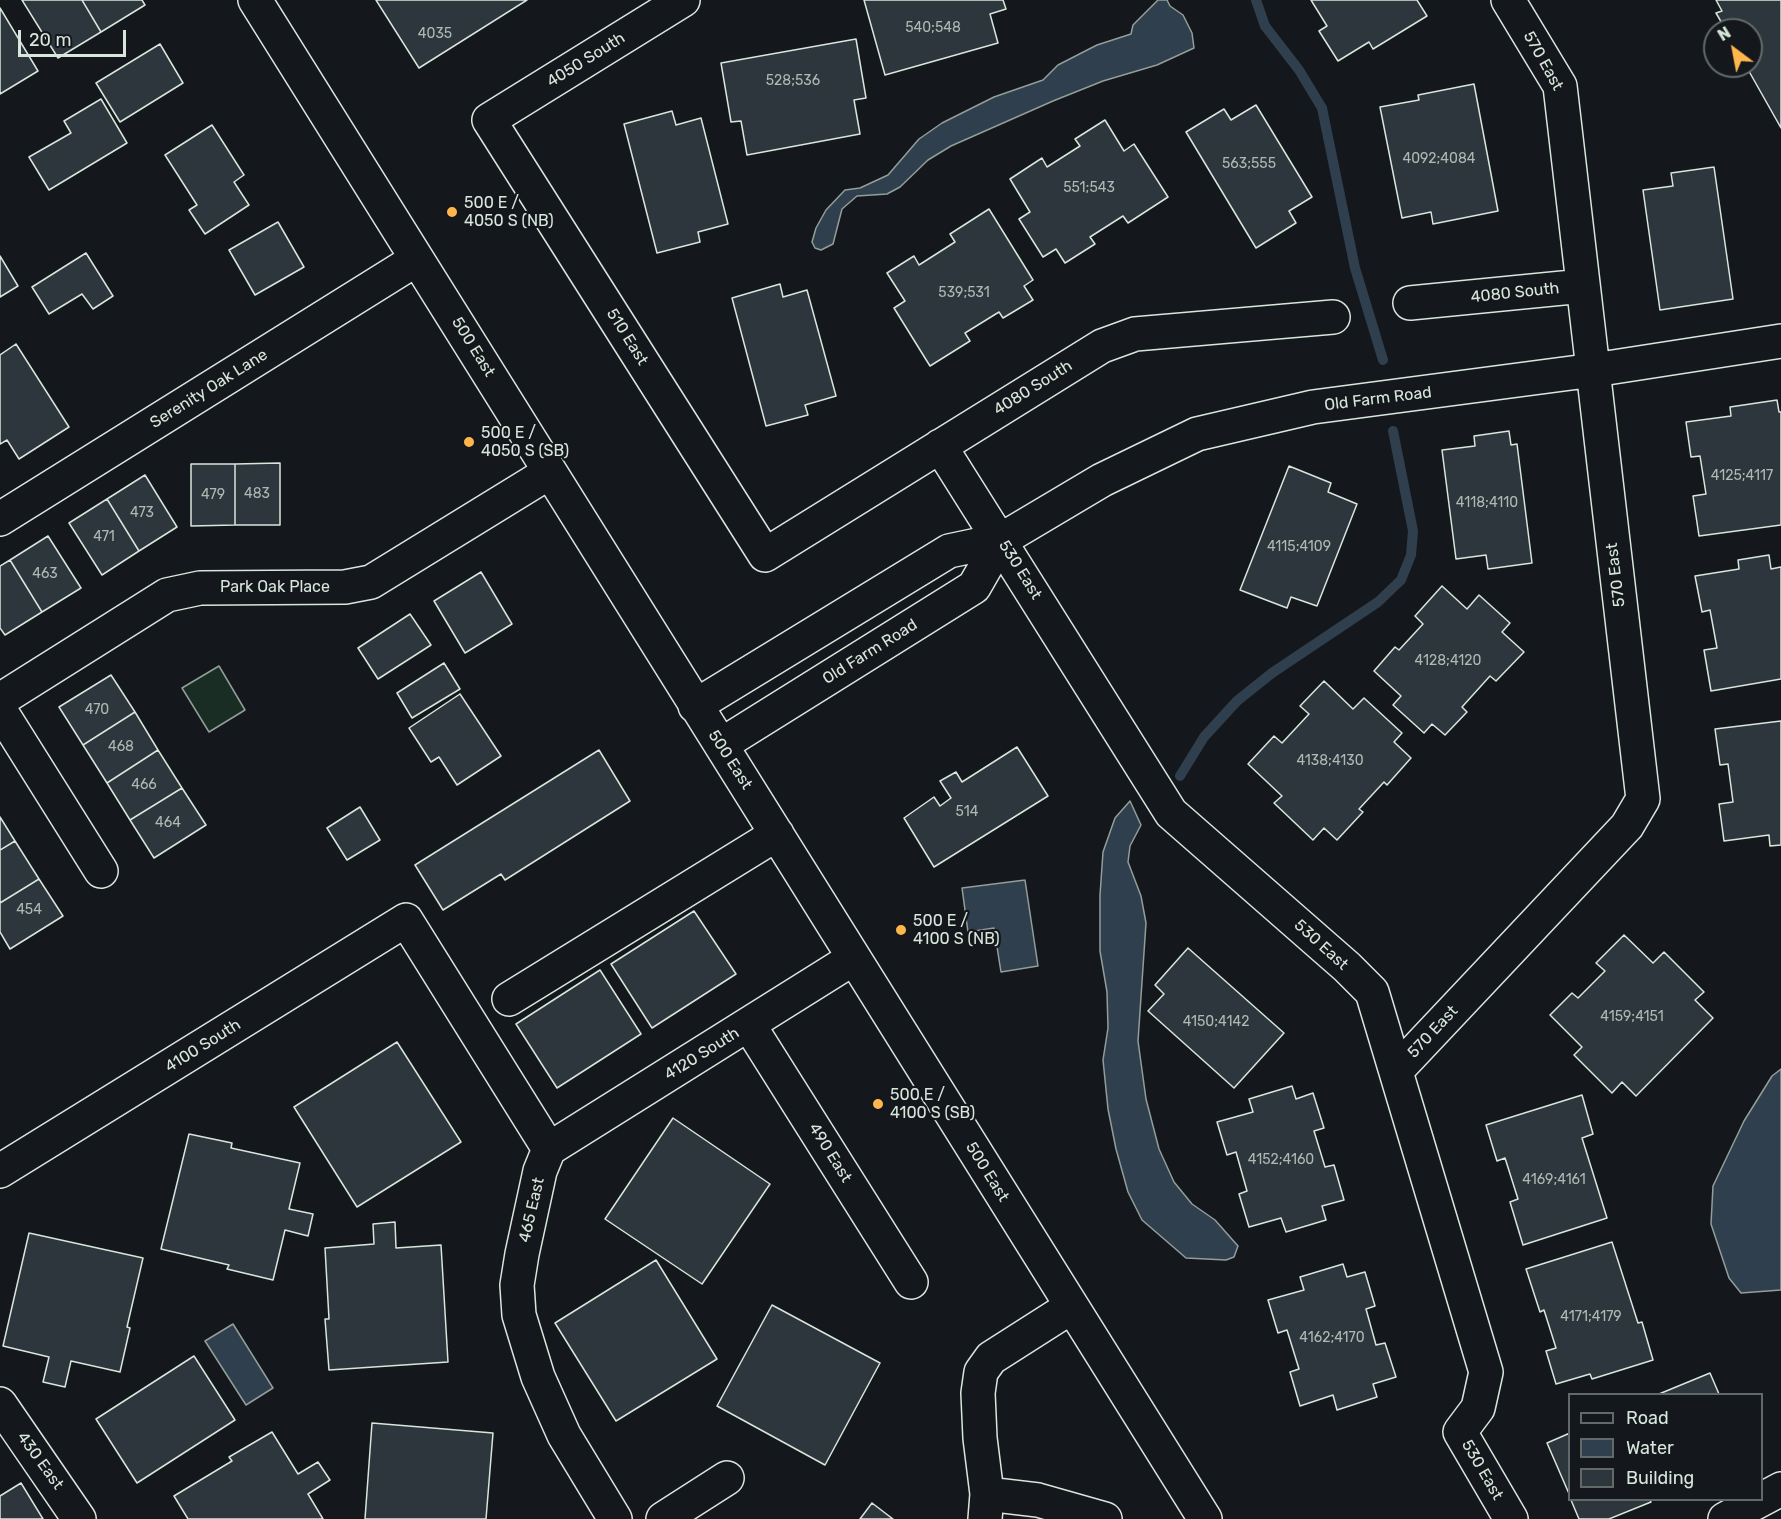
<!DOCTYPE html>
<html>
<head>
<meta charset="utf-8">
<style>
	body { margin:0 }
	#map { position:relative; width:1781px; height:1519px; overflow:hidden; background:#14181c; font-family:Rubik,sans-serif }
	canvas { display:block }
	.legend { position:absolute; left:1568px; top:1393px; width:195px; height:108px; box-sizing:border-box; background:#14181c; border:2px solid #626a69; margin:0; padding:8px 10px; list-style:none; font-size:18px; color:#d8e6dc }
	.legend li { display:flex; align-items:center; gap:12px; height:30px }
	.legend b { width:30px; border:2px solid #626a69 }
	.north { position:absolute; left:1703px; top:18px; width:60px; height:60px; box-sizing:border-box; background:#14181c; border:2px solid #626a69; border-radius:50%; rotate:328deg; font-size:16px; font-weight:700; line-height:24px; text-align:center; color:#d8e6dc }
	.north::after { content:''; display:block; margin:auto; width:21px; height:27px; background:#ffb74d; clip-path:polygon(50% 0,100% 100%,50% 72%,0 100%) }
	.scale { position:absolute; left:18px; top:30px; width:108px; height:27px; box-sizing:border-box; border:3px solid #d8e6dc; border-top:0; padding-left:8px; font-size:18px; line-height:21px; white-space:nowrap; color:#d8e6dc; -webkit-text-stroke:4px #14181c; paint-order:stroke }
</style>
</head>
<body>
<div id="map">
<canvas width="1781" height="1519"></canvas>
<ul class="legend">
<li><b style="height:8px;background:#14181c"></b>Road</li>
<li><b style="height:16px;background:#2f3f4d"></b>Water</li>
<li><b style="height:16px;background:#2c363c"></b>Building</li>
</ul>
<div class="north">N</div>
<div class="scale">20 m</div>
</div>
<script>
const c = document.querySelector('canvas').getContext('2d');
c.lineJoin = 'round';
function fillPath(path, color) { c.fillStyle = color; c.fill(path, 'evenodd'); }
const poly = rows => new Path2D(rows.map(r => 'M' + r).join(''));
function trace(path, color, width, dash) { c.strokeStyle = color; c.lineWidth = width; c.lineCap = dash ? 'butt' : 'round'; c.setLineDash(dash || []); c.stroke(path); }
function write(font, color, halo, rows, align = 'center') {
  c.font = font + ' Rubik,sans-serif'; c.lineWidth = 4.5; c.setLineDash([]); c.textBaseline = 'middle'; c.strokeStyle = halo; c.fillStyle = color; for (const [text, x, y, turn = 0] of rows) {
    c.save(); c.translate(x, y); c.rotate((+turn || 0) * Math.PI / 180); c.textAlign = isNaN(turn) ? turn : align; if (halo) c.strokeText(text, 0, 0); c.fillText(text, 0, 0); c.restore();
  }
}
const green = poly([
	[219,666,245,710,209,732,182,688,219,666]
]);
fillPath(green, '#1a2d24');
trace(green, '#939e99', 1.5);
const water = poly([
	[1158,0,1167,0,1170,6,1183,15,1192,33,1194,48,1157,65,1103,81,1053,101,951,146,928,160,900,187,887,194,857,196,842,209,833,244,821,250,815,248,812,242,816,228,826,210,845,190,860,188,888,175,919,139,942,123,994,97,1043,80,1058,65,1097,45,1131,34,1133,25,1158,0],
	[1130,801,1141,825,1130,846,1128,862,1141,896,1146,923,1138,1041,1146,1099,1159,1149,1174,1182,1192,1204,1215,1220,1238,1246,1234,1257,1226,1260,1186,1258,1142,1220,1128,1192,1116,1149,1108,1109,1103,1060,1108,1028,1107,992,1100,951,1100,895,1103,852,1115,818,1130,801],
	[1025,880,1038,966,1001,972,994,928,968,932,962,888,1025,880],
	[1781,1069,1781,1290,1741,1293,1729,1278,1711,1224,1713,1186,1744,1121,1772,1076,1781,1069],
	[233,1324,273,1388,246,1405,205,1341,233,1324]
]);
fillPath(water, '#2f3f4d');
trace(water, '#939e99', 1.5);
trace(poly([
	[1256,0,1265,26,1299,70,1322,108,1355,268,1383,360],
	[1180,776,1204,737,1237,701,1272,673,1378,602,1401,580,1411,555,1413,531,1393,431]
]), '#2f3f4d', 10);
const building = poly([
	[22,0,82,0,101,32,58,58,22,0],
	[82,0,142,0,145,5,101,32,82,0],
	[376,0,527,0,419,68,376,0],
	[864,0,1003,0,1006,9,990,14,998,43,885,75,864,0],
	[1311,0,1417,0,1427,16,1373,49,1369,42,1338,61,1319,31,1327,26,1311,0],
	[1716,0,1781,0,1781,128,1746,66,1751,66,1751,30,1726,30,1716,13,1722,11,1716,0],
	[0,8,38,71,0,94,0,8],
	[856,39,866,98,854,100,860,134,747,155,741,121,731,122,721,63,856,39],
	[160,44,183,83,120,122,96,83,160,44],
	[1474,84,1498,211,1433,224,1431,212,1402,218,1380,107,1419,100,1418,95,1474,84],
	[101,99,127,143,49,190,29,157,71,133,64,121,101,99],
	[1256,105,1312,197,1289,211,1296,223,1256,248,1186,132,1224,109,1231,120,1256,105],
	[672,111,676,125,701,118,728,224,698,232,700,242,657,253,624,124,672,111],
	[1105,120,1124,151,1134,144,1168,197,1128,223,1123,216,1090,237,1095,244,1065,263,1056,249,1043,257,1019,219,1030,212,1010,179,1042,158,1047,167,1080,146,1075,139,1105,120],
	[212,125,244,175,234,182,249,205,205,234,189,210,197,205,165,155,212,125],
	[1714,167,1733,299,1660,310,1643,190,1673,186,1671,173,1714,167],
	[989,209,1033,280,1024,286,1033,300,1003,318,999,312,965,333,970,341,930,366,894,308,905,301,887,273,914,256,919,265,955,242,950,234,989,209],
	[278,222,304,267,255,295,229,250,278,222],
	[86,253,113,296,93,309,82,294,49,314,32,287,86,253],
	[0,256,18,286,0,297,0,256],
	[780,284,783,297,807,290,836,396,805,405,808,415,766,426,732,298,780,284],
	[16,344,69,427,19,459,7,440,0,444,0,355,16,344],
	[1777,400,1779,412,1781,412,1781,525,1699,536,1693,496,1706,494,1700,456,1691,457,1686,422,1731,416,1730,407,1777,400],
	[1509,431,1511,445,1517,444,1532,563,1488,569,1486,555,1456,559,1442,450,1475,446,1474,436,1509,431],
	[280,463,280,525,235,525,235,464,280,463],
	[191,464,235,464,235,525,191,526,191,464],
	[1289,466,1331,483,1328,492,1357,504,1317,606,1291,597,1287,608,1240,590,1289,466],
	[145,475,177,527,139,551,107,499,145,475],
	[107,499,139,551,102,575,69,523,107,499],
	[48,536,81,588,42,612,10,560,48,536],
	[1769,555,1771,569,1781,567,1781,679,1711,691,1704,650,1717,648,1710,610,1702,612,1695,576,1739,569,1738,560,1769,555],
	[10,560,42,612,5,635,0,628,0,566,10,560],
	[481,572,512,624,465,653,434,601,481,572],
	[1442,586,1467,609,1479,595,1510,623,1502,632,1524,652,1496,681,1490,676,1462,707,1467,712,1445,735,1432,724,1424,733,1393,705,1401,696,1374,671,1395,647,1399,650,1423,624,1415,616,1442,586],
	[410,614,431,645,378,679,358,648,410,614],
	[444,663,460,689,412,718,397,693,444,663],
	[111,675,135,712,83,745,59,707,111,675],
	[1324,681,1353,709,1364,698,1402,733,1394,742,1411,758,1387,785,1384,782,1359,809,1363,812,1337,840,1324,828,1313,840,1274,803,1282,796,1248,764,1274,736,1282,743,1309,714,1300,706,1324,681],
	[460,694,501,756,457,785,439,757,431,762,409,728,460,694],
	[135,712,158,750,107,783,83,745,135,712],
	[1781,721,1781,845,1770,846,1769,835,1724,841,1719,804,1733,802,1728,764,1720,765,1715,729,1781,721],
	[1017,747,1048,796,934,867,904,818,934,797,940,806,951,798,940,781,956,772,962,782,1017,747],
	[158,750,182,788,130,820,107,783,158,750],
	[599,750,630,801,505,880,501,874,443,910,415,865,599,750],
	[182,788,206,825,154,858,130,820,182,788],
	[360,807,380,840,347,860,327,828,360,807],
	[0,817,15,841,0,850,0,817],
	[15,841,39,879,0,903,0,850,15,841],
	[39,879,63,916,10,949,0,932,0,903,39,879],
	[694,911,736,974,652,1028,611,964,694,911],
	[1624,935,1653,963,1664,952,1704,992,1695,1000,1713,1018,1636,1096,1622,1082,1612,1093,1574,1055,1582,1047,1550,1015,1572,993,1578,998,1605,971,1596,963,1624,935],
	[1188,948,1284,1033,1234,1088,1148,1011,1164,994,1155,985,1188,948],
	[600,970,641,1034,557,1088,516,1024,600,970],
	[397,1042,461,1142,357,1207,294,1107,397,1042],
	[1292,1086,1296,1099,1313,1093,1324,1128,1314,1131,1325,1167,1334,1165,1344,1200,1322,1206,1326,1220,1286,1232,1281,1218,1249,1227,1239,1194,1247,1191,1236,1152,1227,1155,1217,1122,1253,1112,1249,1099,1292,1086],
	[1582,1095,1593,1134,1582,1138,1607,1218,1523,1245,1510,1202,1518,1199,1505,1158,1497,1161,1486,1125,1582,1095],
	[673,1118,770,1184,702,1284,605,1219,673,1118],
	[189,1134,232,1143,231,1148,300,1163,289,1209,313,1214,308,1236,285,1230,273,1280,227,1269,229,1265,161,1249,189,1134],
	[395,1222,396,1248,441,1245,448,1362,329,1370,325,1319,329,1319,325,1248,374,1244,373,1224,395,1222],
	[29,1233,143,1258,127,1327,130,1328,120,1372,71,1361,65,1387,43,1382,49,1357,3,1346,29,1233],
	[1612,1242,1638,1323,1642,1322,1653,1360,1592,1379,1590,1374,1556,1384,1546,1351,1556,1348,1544,1310,1540,1312,1526,1269,1612,1242],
	[656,1260,717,1359,616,1421,555,1323,656,1260],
	[1343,1264,1347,1277,1365,1272,1375,1306,1366,1309,1376,1345,1385,1343,1396,1377,1373,1384,1377,1397,1337,1410,1333,1395,1300,1406,1290,1372,1299,1369,1287,1330,1278,1333,1268,1300,1304,1290,1300,1277,1343,1264],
	[772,1305,880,1363,825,1465,717,1406,772,1305],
	[194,1356,235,1420,137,1483,96,1419,194,1356],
	[1710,1373,1719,1394,1659,1394,1710,1373],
	[372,1423,493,1433,486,1519,365,1519,372,1423],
	[272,1432,298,1474,318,1462,330,1480,308,1494,323,1519,188,1519,174,1496,232,1461,229,1457,272,1432],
	[1570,1433,1570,1496,1547,1443,1570,1433],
	[21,1483,43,1519,0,1519,0,1496,21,1483],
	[1571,1500,1650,1500,1651,1502,1609,1519,1579,1519,1571,1500],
	[872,1503,893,1519,860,1519,872,1503]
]);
fillPath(building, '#2c363c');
trace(building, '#d8e6dc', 1.5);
const minor = poly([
	[255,0,1205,1519],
	[683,0,489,120,765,555,1102,346,1135,334,1333,317],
	[1410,303,1583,286],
	[940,446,1171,813,1347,967,1372,992,1486,1372,1478,1408,1460,1432,1511,1519],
	[0,519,417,259],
	[0,700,167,595,200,588,345,587,371,582,550,472],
	[695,706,949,551,1001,540,1102,480,1197,434,1313,407,1594,370,1781,341],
	[0,710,101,871],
	[721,745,974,587,1001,540],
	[509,999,777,834],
	[749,1025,911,1282],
	[1397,1070,1627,826,1643,799,1560,86,1508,0],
	[549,1149,854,958],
	[0,1171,406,920,549,1149,540,1171,522,1254,517,1285,519,1315,538,1377,564,1435,615,1519],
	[0,1404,79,1519],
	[987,1494,1038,1500,1105,1519],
	[663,1519,727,1478],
	[985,1519,987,1494,980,1438,978,1393,981,1372,991,1358,1071,1307],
	[1725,1519,1781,1489]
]);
trace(minor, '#d8e6dc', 36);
trace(minor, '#14181c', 33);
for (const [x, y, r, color] of [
	[452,212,6,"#ffb74d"],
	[469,442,6,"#ffb74d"],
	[901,930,6,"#ffb74d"],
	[878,1104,6,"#ffb74d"]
]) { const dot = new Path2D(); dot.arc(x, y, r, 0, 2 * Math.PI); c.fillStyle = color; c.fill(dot); trace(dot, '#14181c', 2); }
write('14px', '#adbab4', null, [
	["540;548",933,28],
	["4035",435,34],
	["528;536",793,81],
	["4092;4084",1439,159],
	["563;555",1249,164],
	["551;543",1089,188],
	["539;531",964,293],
	["4125;4117",1742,476],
	["483",257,494],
	["479",213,495],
	["4118;4110",1487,503],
	["473",142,513],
	["471",104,537],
	["4115;4109",1299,547],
	["463",45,574],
	["4128;4120",1448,661],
	["470",97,710],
	["468",121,747],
	["4138;4130",1330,761],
	["466",144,785],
	["514",967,812],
	["464",168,823],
	["454",29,910],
	["4159;4151",1632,1017],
	["4150;4142",1216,1022],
	["4152;4160",1281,1160],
	["4169;4161",1554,1180],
	["4171;4179",1591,1317],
	["4162;4170",1332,1338]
]);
write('16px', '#d8e6dc', '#14181c', [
	["4050 South",586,60,-32],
	["570 East",1543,61,61],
	["4080 South",1515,293,-6],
	["510 East",627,337,58],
	["500 East",473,347,58],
	["4080 South",1033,388,-32],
	["Serenity Oak Lane",209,389,-32],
	["Old Farm Road",1378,399,-7],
	["530 East",1020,570,58],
	["570 East",1616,575,-97],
	["Park Oak Place",275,587],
	["Old Farm Road",870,652,-32],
	["500 East",730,760,57],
	["530 East",1321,945,42],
	["570 East",1433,1032,-47],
	["4100 South",203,1046,-32],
	["4120 South",702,1054,-32],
	["490 East",830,1153,58],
	["500 East",987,1172,58],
	["465 East",532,1210,-77],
	["430 East",40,1461,54],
	["530 East",1482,1470,60]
]);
write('16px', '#d8e6dc', '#14181c', [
	["500 E /",464,203],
	["4050 S (NB)",464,221],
	["500 E /",481,433],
	["4050 S (SB)",481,451],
	["500 E /",913,921],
	["4100 S (NB)",913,939],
	["500 E /",890,1095],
	["4100 S (SB)",890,1113]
], 'left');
</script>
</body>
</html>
